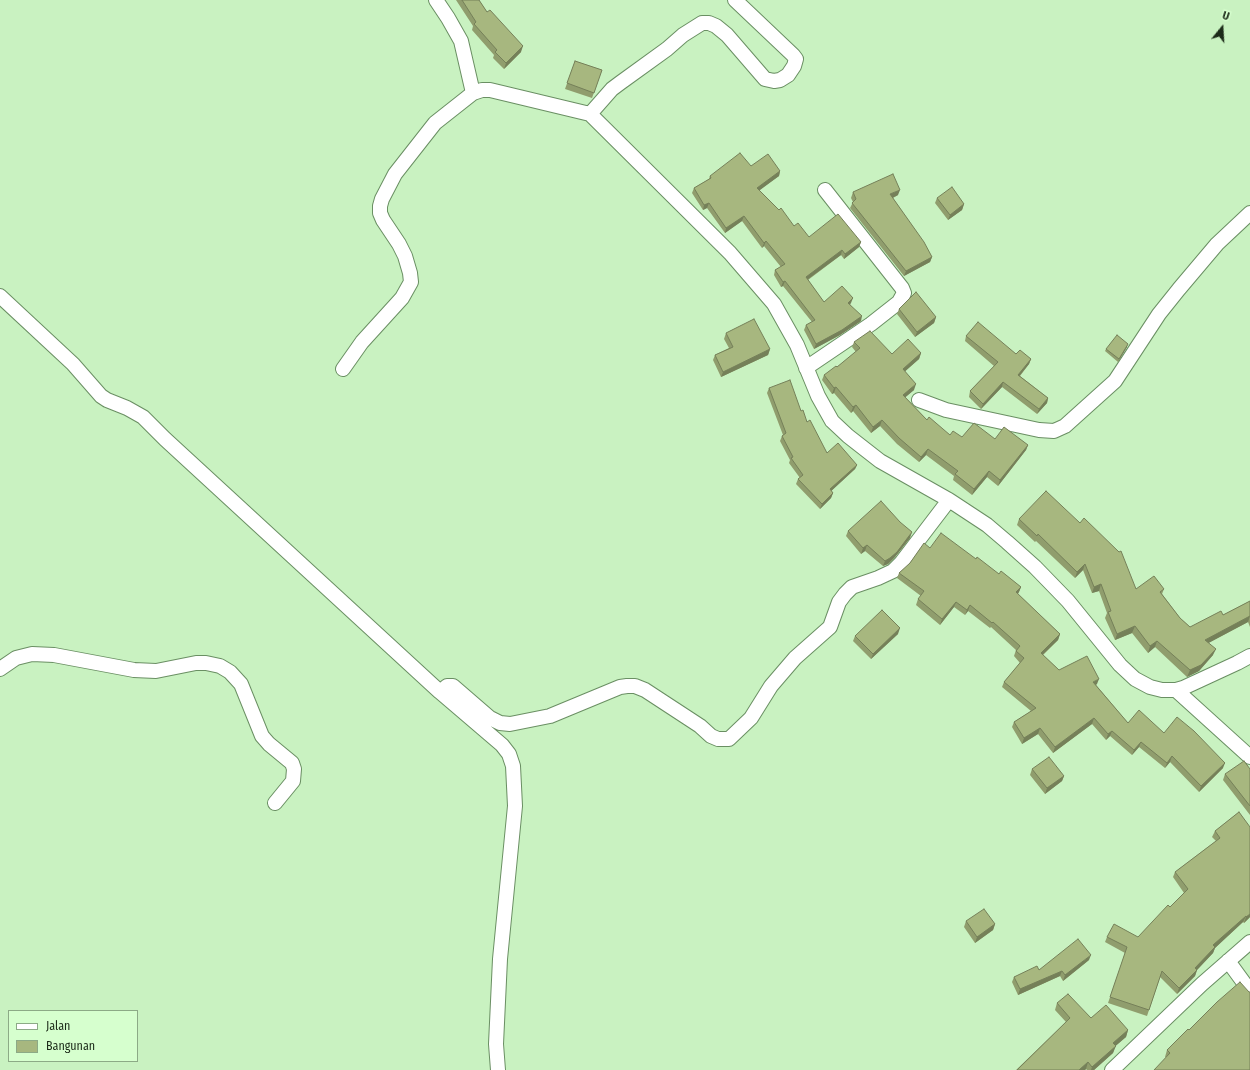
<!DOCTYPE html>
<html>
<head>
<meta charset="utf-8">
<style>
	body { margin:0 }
	#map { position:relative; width:1250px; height:1070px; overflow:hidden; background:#c9f2c1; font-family:"Fira Sans Condensed",sans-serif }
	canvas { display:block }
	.legend { position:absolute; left:8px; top:1010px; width:130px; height:52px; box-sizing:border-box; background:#d6ffce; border:1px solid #8caa86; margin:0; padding:5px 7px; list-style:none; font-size:12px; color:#1c2b19 }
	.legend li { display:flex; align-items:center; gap:8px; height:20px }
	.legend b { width:20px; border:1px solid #8caa86 }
	.north { position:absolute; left:1202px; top:8px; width:40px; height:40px; -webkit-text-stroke:3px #d6ffce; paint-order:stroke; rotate:18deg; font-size:11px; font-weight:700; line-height:16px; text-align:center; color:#1c2b19 }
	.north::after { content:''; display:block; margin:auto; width:14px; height:18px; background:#1c2b19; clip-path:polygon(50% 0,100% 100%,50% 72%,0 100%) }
</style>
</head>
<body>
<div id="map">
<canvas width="1250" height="1070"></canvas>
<ul class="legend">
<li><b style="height:5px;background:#fff"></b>Jalan</li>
<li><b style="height:11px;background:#a7b77f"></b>Bangunan</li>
</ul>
<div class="north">U</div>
</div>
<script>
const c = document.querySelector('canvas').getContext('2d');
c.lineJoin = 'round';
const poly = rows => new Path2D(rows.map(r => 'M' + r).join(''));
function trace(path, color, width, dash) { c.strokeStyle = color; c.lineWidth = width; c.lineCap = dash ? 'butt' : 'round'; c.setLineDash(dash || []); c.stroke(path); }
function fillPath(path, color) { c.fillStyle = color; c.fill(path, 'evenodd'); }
const street = poly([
	[436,0,448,18,461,41,473,93],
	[590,114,612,89,620,83,667,49,683,35,702,23,709,23,716,26,727,35,765,79,774,81,780,80,788,75,794,66,796,59,793,55,735,0],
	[0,296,73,364,101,396,107,400,127,408,143,417,165,439,440,692,502,745,509,754,513,766,515,806,500,959,496,1044,498,1070],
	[806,368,871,324,899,302,904,293,902,288,825,190],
	[343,369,362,342,402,298,411,282,410,273,405,256,399,244,383,220,380,213,380,206,382,199,395,174,435,123,473,93,482,90,490,90,590,114,730,253,774,304,797,345,818,396,832,421,848,436,880,461,949,500,987,525,1007,542,1035,567,1068,601,1120,665,1135,679,1150,687,1162,690,1176,690,1183,688,1237,663,1250,656],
	[919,400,946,410,1039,430,1054,431,1065,426,1115,381,1159,314,1179,289,1217,244,1250,213],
	[0,669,16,658,32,654,54,655,134,670,156,671,196,663,206,663,220,666,230,672,241,684,262,736,269,744,292,763,294,769,293,781,275,803],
	[1176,690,1250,757],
	[440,692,447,686,453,686,490,718,500,723,510,724,550,716,620,687,627,686,635,686,645,690,700,726,711,736,718,739,729,739,751,718,771,686,795,658,830,627,839,602,845,594,852,587,878,578,893,571,901,563,949,500],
	[1228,961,1250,991],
	[1112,1070,1202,984,1250,942]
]);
trace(street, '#6a8f63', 16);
trace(street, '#fff', 14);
fillPath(poly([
	[456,0,479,0,487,12,521,52,504,69,493,58,494,55,472,30,473,26],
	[575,61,602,70,592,98,565,89],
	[751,166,780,171,779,176,759,190,794,226,809,237,861,242,859,247,844,259,841,255,808,280,824,302,851,303,850,304,861,321,840,335,814,349,804,330,806,325,812,322,783,286,781,287,774,275,775,270,781,267,764,246,762,248,742,221,725,233,707,208,703,210,692,193,694,188,709,179,710,176],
	[853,192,898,195,893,198,932,257,930,262,904,276,850,208,853,202,851,198],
	[937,198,964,204,962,210,948,220,935,203],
	[899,309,936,317,934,323,915,337,897,314],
	[726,333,770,349,768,355,721,377,713,360,715,355,729,348,724,339],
	[966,336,1031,359,1029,364,1020,376,1048,398,1047,403,1037,414,1002,387,981,409,969,397,970,391,994,366,965,341],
	[854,342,892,354,921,353,919,359,905,371,914,390,905,397,927,420,950,435,962,437,995,439,1028,445,1026,450,998,486,987,477,972,495,953,480,954,476,926,455,919,462,897,444,880,426,871,433,853,411,851,413,834,393,832,394,822,380,824,375,837,367,856,352,852,347],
	[1127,347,1118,362,1105,351,1106,349],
	[769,388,801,411,807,422,827,453,857,465,855,469,831,491,833,493,831,498,820,509,796,484,798,479,800,478,789,463,790,460,780,441,782,436,783,435,767,393],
	[1019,519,1136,589,1164,589,1162,594,1180,618,1190,627,1223,615,1250,601,1250,627,1248,622,1208,643,1213,655,1199,671,1187,677,1155,647,1148,653,1132,633,1115,640,1105,618,1107,613,1099,591,1092,593,1083,570,1075,578,1036,541,1035,542,1017,525],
	[848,531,910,538,895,557,888,564,883,566,865,551,861,554,846,536],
	[930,548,976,559,999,574,1021,587,1018,594,1060,634,1058,640,1043,655,1059,670,1097,684,1096,685,1128,723,1164,733,1223,768,1199,792,1170,762,1165,768,1139,747,1132,755,1110,736,1106,740,1092,724,1053,753,1038,734,1022,744,1012,727,1014,722,1031,711,1002,687,1004,682,1020,663,1014,656,1016,650,991,627,990,628,968,611,965,615,954,607,940,625,916,605,918,599,921,596,897,578,899,573],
	[898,634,871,659,853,641,855,636],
	[1032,769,1064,776,1062,781,1045,794,1030,775],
	[1250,769,1250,815,1223,780,1225,774],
	[1239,812,1250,917,1244,923,1243,922,1215,948,1213,953,1197,970,1195,976,1177,994,1160,977,1147,1016,1108,1003,1125,953,1105,942,1107,937,1138,937,1170,907,1184,893,1173,877,1175,872,1216,841,1212,837,1215,831],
	[966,921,995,924,993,930,975,943,964,927],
	[1089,960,1063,981,1060,976,1018,995,1012,982,1014,977,1039,970],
	[1249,992,1166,1057,1165,1057,1167,1050,1189,1030],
	[1057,1003,1091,1018,1128,1030,1126,1037,1115,1046,1113,1053,1094,1070,1087,1070,1086,1069,1085,1070,1016,1070,1066,1022,1055,1010]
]), '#909d6d');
fillPath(poly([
	[523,46,521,52,504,69,506,63],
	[780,171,779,176,756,193,757,188],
	[900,190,898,195,888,200,890,194],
	[709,203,707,208,703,210,704,205],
	[964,204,962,210,948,220,950,215],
	[744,216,742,221,725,233,726,228],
	[766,241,764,246,762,248,764,243],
	[861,242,859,247,844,259,845,254],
	[842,250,841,255,804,282,806,277],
	[932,257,930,262,904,276,906,271],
	[785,281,783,286,781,287,783,282],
	[853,298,851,303,846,308,848,303],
	[862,316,861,321,840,335,814,349,816,344],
	[936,317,934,323,915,337,917,332],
	[1128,344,1127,347,1118,362,1119,359],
	[770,349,768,355,721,377,723,372],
	[921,353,919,359,901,375,903,369],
	[1031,359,1029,364,1016,380,1018,375],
	[1003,382,1002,387,981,409,983,404],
	[916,384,914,390,901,401,903,395],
	[836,387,834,393,832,394,834,388],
	[1048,398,1047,403,1037,414,1039,409],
	[856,405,853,411,851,413,853,407],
	[882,420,880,426,871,433,873,427],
	[1028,445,1026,450,998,486,1000,480],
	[928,449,926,455,919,462,921,457],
	[857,465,855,469,828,494,830,489],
	[989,471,987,477,972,495,974,489],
	[833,493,831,498,820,509,822,504],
	[912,532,910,538,895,557,888,564,883,566,885,561],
	[867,545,865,551,861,554,863,548],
	[1085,564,1083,570,1075,578,1077,572],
	[1101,584,1099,591,1092,593,1094,587],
	[1021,587,1019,592,1014,598,1016,592],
	[956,602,954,607,940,625,942,619],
	[970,605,968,611,965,615,967,610],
	[1250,616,1248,622,1203,646,1205,640],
	[1135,626,1132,633,1115,640,1117,634],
	[900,628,898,634,871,659,873,654],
	[1060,634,1058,640,1039,658,1041,653],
	[1157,641,1155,647,1148,653,1150,646],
	[1216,649,1213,655,1199,671,1187,677,1190,670],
	[1099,679,1097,684,1091,687,1093,682],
	[1094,718,1092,724,1053,753,1055,747],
	[1040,728,1038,734,1022,744,1024,738],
	[1112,731,1110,736,1106,740,1108,734],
	[1141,742,1139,747,1132,755,1134,750],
	[1172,756,1170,762,1165,768,1167,763],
	[1225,763,1223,768,1199,792,1201,786],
	[1064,776,1062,781,1045,794,1047,788],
	[1250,914,1250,917,1244,923,1246,917],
	[1246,916,1243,922,1215,948,1213,953,1197,970,1195,976,1177,994,1179,988,1213,945],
	[995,924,993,930,975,943,977,937],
	[1091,955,1089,960,1063,981,1065,975],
	[1062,971,1060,976,1018,995,1020,989],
	[1128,1030,1126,1037,1111,1050,1113,1043],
	[1116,1046,1113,1053,1094,1070,1091,1070,1092,1067],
	[1088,1062,1086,1069,1085,1070,1079,1070]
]), '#758059');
const building = poly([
	[462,0,479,0,487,12,490,10,523,46,506,63,495,52,497,50,474,24,476,22,462,0],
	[575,61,602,70,594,93,567,83,575,61],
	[740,153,751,166,768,154,780,171,757,188,779,210,781,208,794,226,798,223,809,237,838,214,861,242,845,254,842,250,806,277,824,302,842,286,853,298,848,303,862,316,842,330,816,344,806,325,815,320,785,281,783,282,775,270,785,264,766,241,764,243,744,216,726,228,709,203,704,205,694,188,711,178,710,176,740,153],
	[893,174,900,190,890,194,924,242,932,257,906,271,852,203,856,199,853,192,893,174],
	[952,187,964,204,950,215,937,198,952,187],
	[916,292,936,317,917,332,899,309,916,292],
	[754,319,770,349,723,372,715,355,733,347,726,333,754,319],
	[978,322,1016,354,1020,350,1031,359,1018,375,1048,398,1039,409,1003,382,983,404,970,391,998,362,966,336,978,322],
	[870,331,892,354,908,339,921,353,903,369,916,384,903,395,927,420,929,417,950,435,953,431,962,437,974,423,995,439,1004,427,1028,445,1000,480,989,471,974,489,955,474,958,471,928,449,921,457,899,438,882,420,873,427,856,405,853,407,836,387,834,388,824,375,836,366,837,367,860,348,854,342,870,331],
	[1117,335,1128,344,1119,359,1106,349,1117,335],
	[790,380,801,411,803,410,807,422,810,420,827,453,838,443,857,465,830,489,833,493,822,504,798,479,803,475,791,458,793,457,782,436,786,433,769,388,790,380],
	[1046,491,1080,523,1084,518,1119,552,1121,551,1136,589,1154,576,1164,589,1160,592,1180,618,1190,627,1221,611,1223,615,1250,601,1250,616,1205,640,1216,649,1201,665,1190,670,1157,641,1150,646,1135,626,1117,634,1108,612,1111,611,1101,584,1094,587,1085,564,1077,572,1038,534,1037,536,1019,519,1046,491],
	[881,501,900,522,912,532,897,552,890,558,885,561,867,545,863,548,848,531,881,501],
	[941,533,976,559,977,557,999,574,1001,571,1021,587,1016,592,1060,634,1041,653,1059,670,1087,656,1099,679,1093,682,1128,723,1139,710,1164,733,1177,717,1194,731,1225,763,1201,786,1172,756,1167,763,1141,742,1134,750,1112,731,1108,734,1094,718,1055,747,1040,728,1024,738,1014,722,1036,708,1004,682,1024,658,1016,651,1020,646,993,622,992,623,970,605,967,610,956,602,942,619,918,599,924,591,899,573,910,563,924,543,930,548,941,533],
	[882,610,900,628,873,654,855,636,882,610],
	[1049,757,1064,776,1047,788,1032,769,1049,757],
	[1244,761,1250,769,1250,806,1225,774,1244,761],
	[1239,812,1250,827,1250,914,1246,917,1246,916,1213,945,1215,947,1195,968,1197,970,1179,988,1162,971,1149,1010,1110,997,1127,947,1107,937,1114,924,1138,937,1168,905,1170,907,1188,889,1175,872,1220,838,1215,831,1239,812],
	[984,909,995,924,977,937,966,921,984,909],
	[1078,939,1091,955,1065,975,1062,971,1020,989,1014,977,1037,966,1039,970,1078,939],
	[1240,982,1249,992,1250,992,1250,1070,1154,1070,1170,1053,1167,1050,1188,1029,1189,1030,1217,1002,1240,982],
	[1068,994,1091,1018,1106,1005,1128,1030,1113,1043,1116,1046,1092,1067,1088,1062,1079,1070,1017,1070,1070,1018,1057,1003,1068,994]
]);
fillPath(building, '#a7b77f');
trace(building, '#758059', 1);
</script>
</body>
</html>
